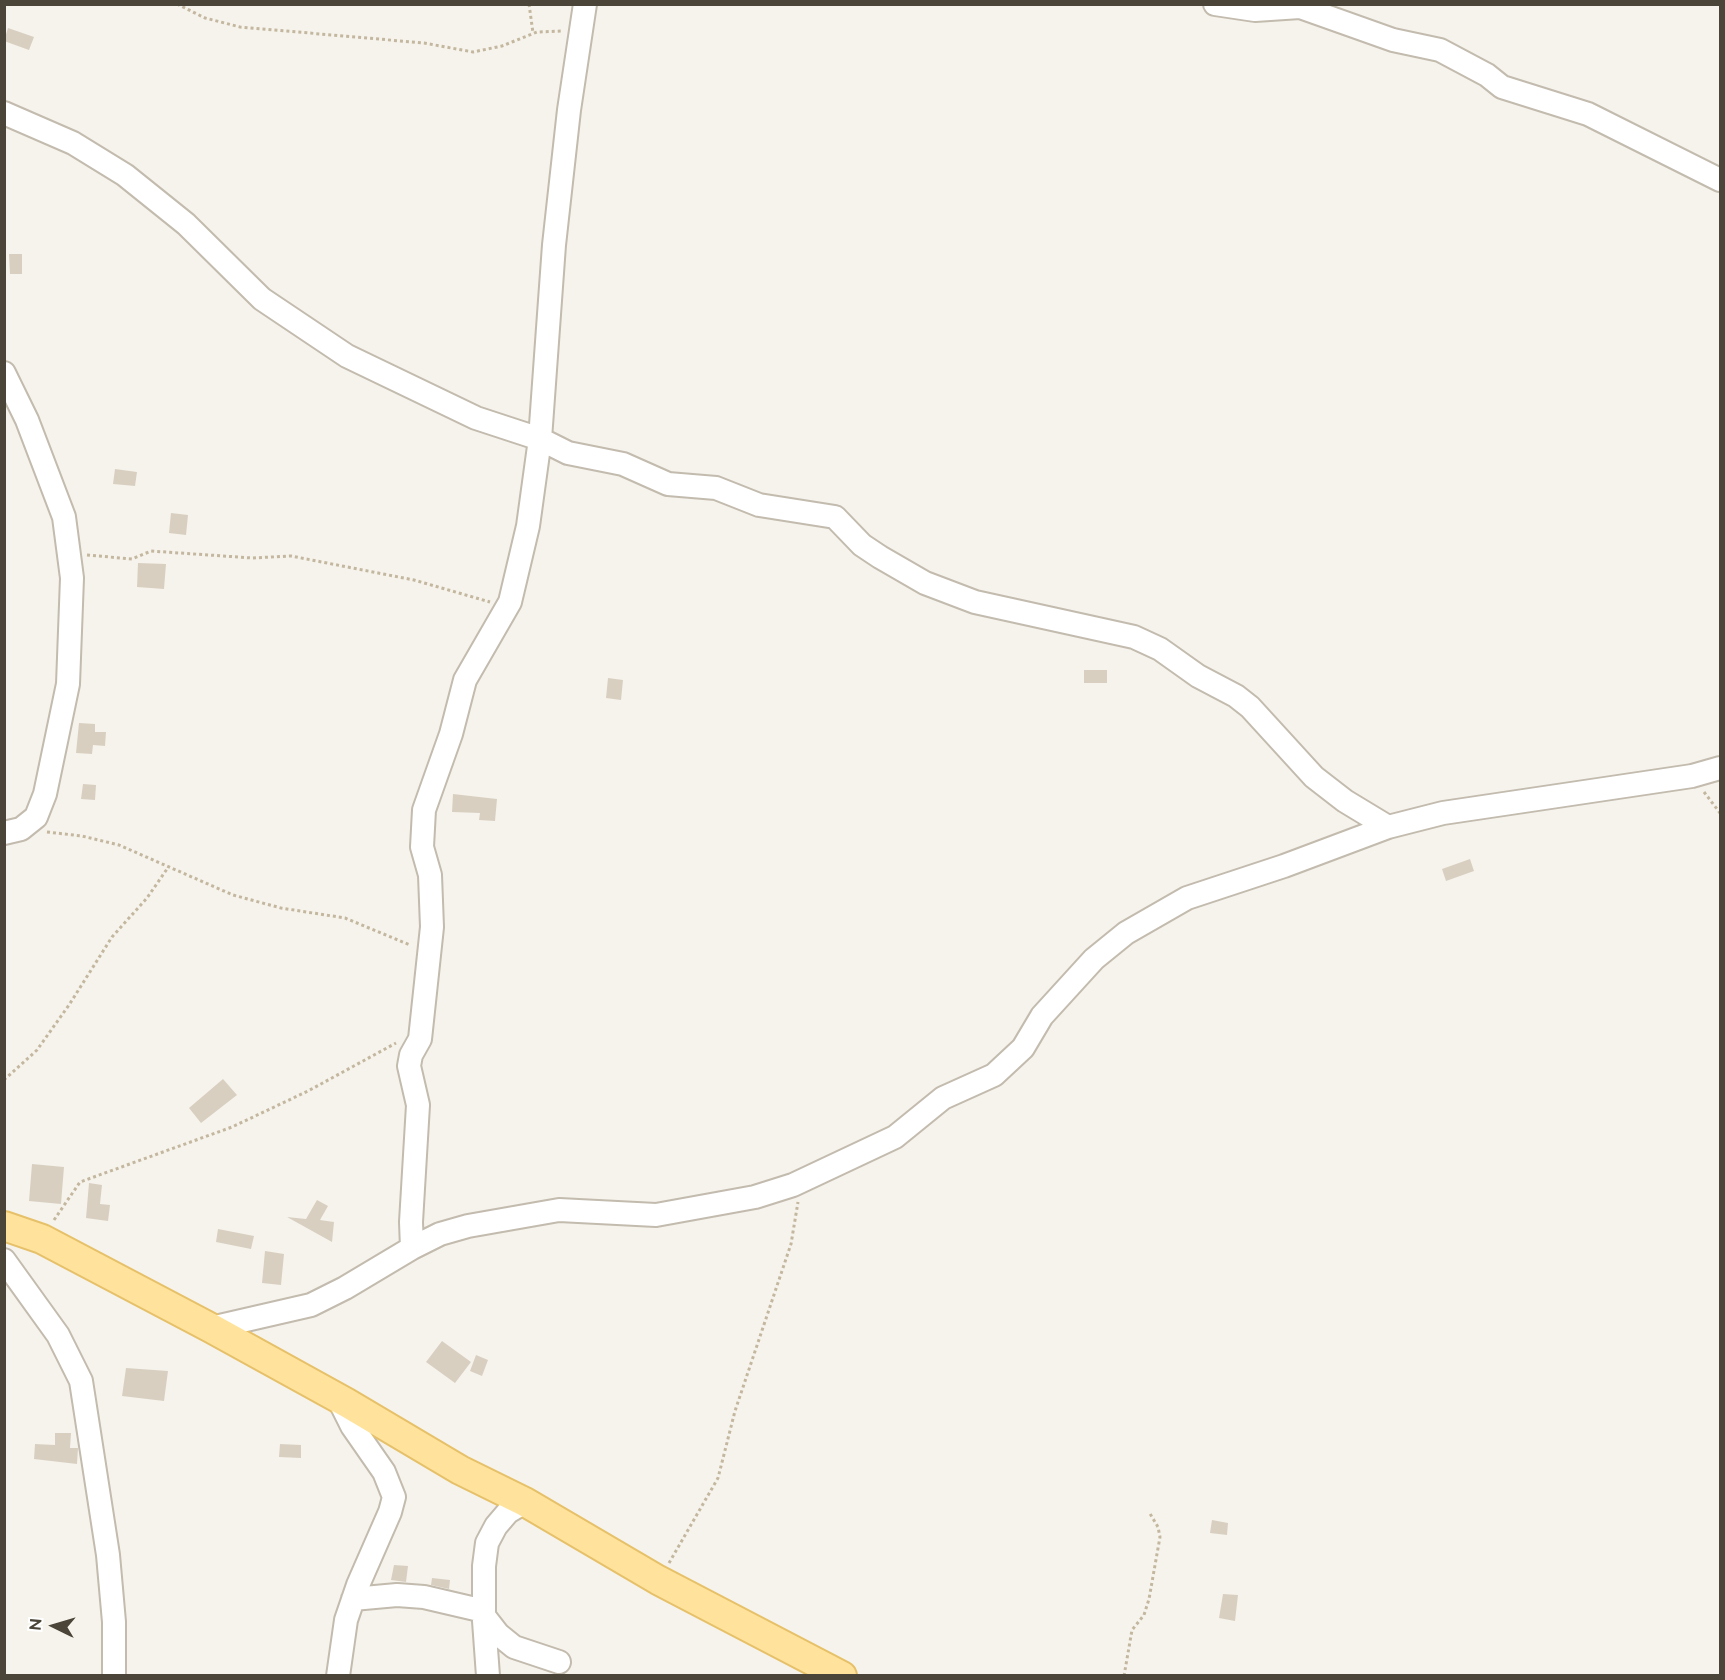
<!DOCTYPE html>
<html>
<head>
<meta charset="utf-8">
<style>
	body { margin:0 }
	#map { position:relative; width:1725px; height:1680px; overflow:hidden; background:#f6f3ec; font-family:Raleway,sans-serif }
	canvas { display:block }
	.frame { position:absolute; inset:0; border:6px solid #4b4439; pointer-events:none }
	.north { position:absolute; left:24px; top:1596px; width:60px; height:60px; -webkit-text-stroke:4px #fff; paint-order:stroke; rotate:275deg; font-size:16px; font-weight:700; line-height:24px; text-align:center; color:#4b4439 }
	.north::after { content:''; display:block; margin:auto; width:21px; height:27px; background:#4b4439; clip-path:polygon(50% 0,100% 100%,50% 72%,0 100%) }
</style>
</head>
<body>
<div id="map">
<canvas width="1725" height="1680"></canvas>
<div class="frame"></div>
<div class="north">N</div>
</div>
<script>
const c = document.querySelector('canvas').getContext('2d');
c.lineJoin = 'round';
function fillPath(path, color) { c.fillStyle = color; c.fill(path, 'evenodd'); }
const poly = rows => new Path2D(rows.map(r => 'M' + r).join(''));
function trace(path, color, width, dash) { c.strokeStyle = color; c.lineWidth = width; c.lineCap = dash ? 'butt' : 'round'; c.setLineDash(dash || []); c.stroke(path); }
fillPath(poly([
	[8,28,34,37,29,50,4,41],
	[9,254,22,254,22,274,10,274],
	[115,469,137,472,135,486,113,484],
	[171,513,188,515,186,535,169,533],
	[138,563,166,564,164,589,137,587],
	[1084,670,1107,670,1107,683,1084,683],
	[608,678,623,680,621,700,606,698],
	[79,723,95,724,95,732,106,732,105,746,93,745,92,754,76,753],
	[83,784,96,785,95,800,81,799],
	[453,794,497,799,495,821,479,820,480,813,452,812],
	[1470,859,1474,871,1446,881,1442,869],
	[223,1079,237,1095,201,1123,189,1108],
	[32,1164,64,1167,61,1204,29,1201],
	[89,1183,102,1185,100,1204,110,1205,108,1221,86,1218],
	[317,1200,328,1206,320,1220,334,1222,332,1242,287,1217,306,1219],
	[218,1229,254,1236,251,1249,216,1242],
	[265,1251,284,1254,281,1285,262,1283],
	[442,1341,471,1362,455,1383,426,1362],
	[476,1355,488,1360,482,1376,470,1371],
	[126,1368,168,1371,164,1401,122,1396],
	[55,1433,71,1433,70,1448,78,1448,77,1464,34,1459,35,1444,55,1445],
	[280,1444,301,1445,301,1458,279,1457],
	[1212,1520,1228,1523,1227,1535,1210,1533],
	[394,1565,408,1566,406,1582,391,1580],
	[432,1578,450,1580,449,1589,431,1585],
	[1223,1594,1238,1595,1235,1621,1219,1618]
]), '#d8cfc1');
const minor = poly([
	[1215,4,1255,10,1300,7,1393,40,1440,50,1487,75,1502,87,1588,114,1720,180],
	[4,113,73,143,125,175,186,224,262,299,347,356,476,418,540,439,568,453,623,464,668,484,716,488,759,505,835,517,862,545,880,557,925,583,975,602,1134,637,1160,649,1198,676,1236,696,1250,707,1314,777,1345,801,1388,827],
	[4,373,27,420,64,517,72,578,68,684,45,794,36,817,21,829,4,833],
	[412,1248,411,1222,418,1105,409,1066,411,1055,420,1039,432,927,430,875,422,847,424,810,451,734,465,680,510,602,528,526,540,439,554,245,569,110,585,4],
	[4,1260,58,1335,81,1381,108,1555,114,1622,114,1676],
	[211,1328,311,1305,345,1288,412,1248,440,1234,468,1226,559,1210,656,1215,755,1197,793,1185,895,1137,943,1098,994,1075,1023,1048,1042,1016,1094,959,1126,933,1187,898,1284,866,1388,827,1443,813,1692,776,1720,768],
	[338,1398,352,1426,384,1472,394,1497,390,1512,358,1585,346,1620,338,1676],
	[353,1599,397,1595,424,1597,484,1611],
	[484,1616,498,1634,514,1647,559,1662],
	[488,1676,484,1621,484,1566,487,1543,496,1526,508,1512,525,1502]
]);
const major = poly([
	[4,1226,42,1239,211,1328,347,1403,460,1470,525,1502,658,1580,842,1676]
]);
trace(minor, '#c2bbae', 26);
trace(major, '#e6c16a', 32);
trace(poly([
	[177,4,205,18,240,27,424,43,473,52,502,46,537,32,562,31],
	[529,4,533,33],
	[87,555,132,559,151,551,252,558,291,556,414,580,490,602],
	[1704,792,1720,813],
	[47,832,82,836,119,845,233,895,281,908,345,918,410,945],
	[4,1080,37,1050,69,1005,112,937,147,898,167,869],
	[54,1220,80,1182,232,1127,308,1091,396,1043],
	[669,1563,718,1478,735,1411,791,1244,798,1202],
	[1124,1676,1132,1630,1144,1615,1149,1599,1160,1537,1158,1527,1149,1512]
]), '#c4b79f', 3, [3, 3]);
trace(minor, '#fff', 22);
trace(major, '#ffe39c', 28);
</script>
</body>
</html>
